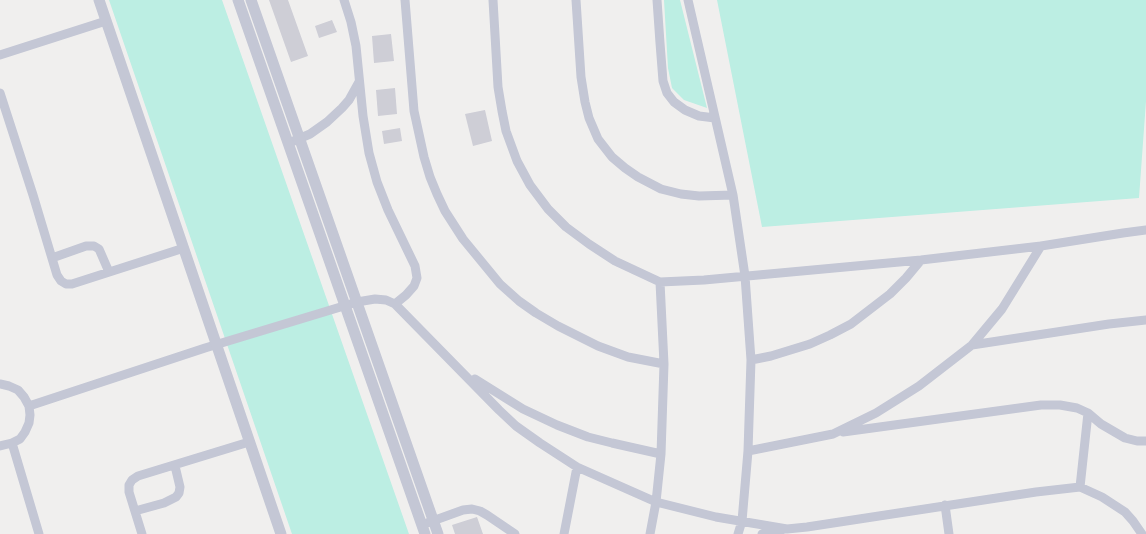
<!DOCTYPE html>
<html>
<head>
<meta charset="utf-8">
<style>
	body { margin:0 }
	canvas { display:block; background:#f0efee }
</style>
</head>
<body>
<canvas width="1146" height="534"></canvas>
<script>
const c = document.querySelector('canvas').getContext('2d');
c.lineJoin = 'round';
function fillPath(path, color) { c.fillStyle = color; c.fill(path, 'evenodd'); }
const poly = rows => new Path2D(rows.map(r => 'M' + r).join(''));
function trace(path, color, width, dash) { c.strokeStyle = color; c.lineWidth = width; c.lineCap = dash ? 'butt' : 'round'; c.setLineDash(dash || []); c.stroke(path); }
fillPath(poly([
	[109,0,222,0,409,534,292,534],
	[664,0,680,0,707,108,684,100,672,88,668,68],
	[717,0,1146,0,1146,101,1139,198,762,227]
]), '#bceee3');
fillPath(poly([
	[269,0,288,0,308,56,291,62],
	[332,20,337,32,319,38,315,26],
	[391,34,394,61,374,63,372,36],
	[395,88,397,114,378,116,376,90],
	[485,110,492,141,473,146,465,114],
	[400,128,402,141,384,144,382,131],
	[477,517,483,534,455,534,452,525]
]), '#ceced6');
trace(poly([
	[344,0,351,22,356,46,363,116,369,153,377,182,388,210,415,266,417,278,414,286,406,295,395,304],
	[405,0,414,111,424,157,430,177,437,194,445,211,463,239,500,284,519,301,536,313,558,326,598,346,628,357,664,364],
	[493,0,498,87,502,111,506,131,517,161,530,185,548,209,566,227,589,244,615,261,660,282,704,280,921,260,1041,246,1123,233,1146,230],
	[576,0,581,77,585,102,589,118,598,139,612,157,625,168,638,177,661,189,681,194,699,196,733,195],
	[657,0,660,43,663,81,667,93,674,102,685,110,699,116,715,118],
	[688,0,733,195,745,276,751,360,748,451,742,521,738,534],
	[0,55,106,21],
	[0,93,33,195,57,275,61,281,66,284,72,284,184,248],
	[289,143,310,134,327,122,342,108,349,100,359,82],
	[52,258,86,246,94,246,99,249,109,272],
	[972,345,1109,324,1146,320],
	[751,360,771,356,810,344,830,335,851,324,890,294,906,278,921,260],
	[475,379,523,409,557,425,588,437,612,443,661,454],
	[0,384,9,386,18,390,24,397,29,406,30,415,29,423,25,432,20,439,12,443,0,446],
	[29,406,205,348,357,302,375,299,386,300,395,304,499,410,516,426,540,443,577,467,656,502,716,517,787,529,807,527,1036,492,1080,487,1102,497,1125,512,1133,521,1142,534],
	[843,432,1041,405,1060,405,1077,408,1088,413,1101,424,1125,438,1137,441,1146,441],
	[12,443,39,534],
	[748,451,833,434,876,413,919,386,972,345,1002,309,1041,246],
	[1080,487,1088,413],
	[945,505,949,534],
	[135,511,164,503,176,497,179,493,180,487,175,466],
	[427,523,463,510,472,509,480,511,487,515,515,534],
	[142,534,129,492,129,485,132,480,138,476,249,442],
	[564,534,577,467],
	[650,534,656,502,661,454,664,364,660,282],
	[762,534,782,530]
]), '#c4c7d5', 9);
trace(poly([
	[99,0,281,534],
	[238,0,425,534],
	[251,0,438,534]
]), '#c4c7d5', 11);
</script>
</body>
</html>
